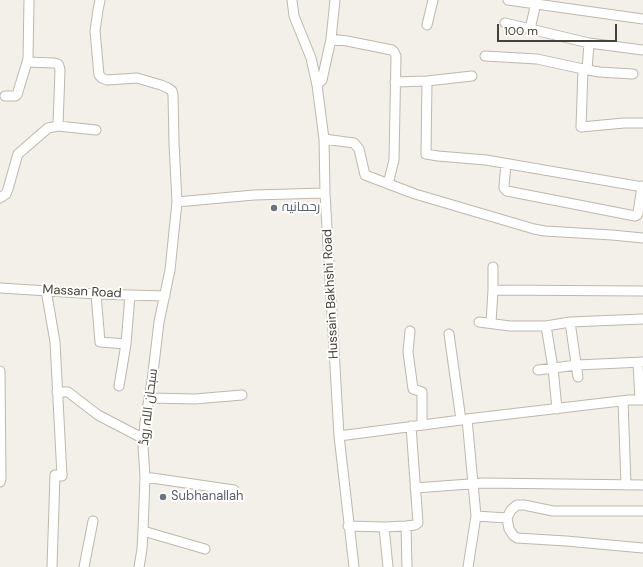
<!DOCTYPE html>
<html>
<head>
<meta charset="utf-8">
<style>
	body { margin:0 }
	#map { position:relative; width:643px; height:567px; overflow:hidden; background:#f3f0e9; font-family:"DM Sans",sans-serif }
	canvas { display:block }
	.scale { position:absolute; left:497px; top:24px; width:120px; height:18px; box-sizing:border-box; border:2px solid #464138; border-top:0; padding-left:5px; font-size:12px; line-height:14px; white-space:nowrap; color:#464138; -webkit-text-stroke:3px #fff; paint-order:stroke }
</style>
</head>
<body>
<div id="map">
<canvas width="643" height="567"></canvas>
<div class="scale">100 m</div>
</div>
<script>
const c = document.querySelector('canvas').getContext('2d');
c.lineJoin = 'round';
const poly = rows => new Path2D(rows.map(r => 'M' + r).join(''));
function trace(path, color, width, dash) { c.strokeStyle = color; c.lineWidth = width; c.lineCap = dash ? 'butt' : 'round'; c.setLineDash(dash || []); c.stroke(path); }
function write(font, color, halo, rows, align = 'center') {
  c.font = font + ' "DM Sans",Cairo,sans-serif'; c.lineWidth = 4; c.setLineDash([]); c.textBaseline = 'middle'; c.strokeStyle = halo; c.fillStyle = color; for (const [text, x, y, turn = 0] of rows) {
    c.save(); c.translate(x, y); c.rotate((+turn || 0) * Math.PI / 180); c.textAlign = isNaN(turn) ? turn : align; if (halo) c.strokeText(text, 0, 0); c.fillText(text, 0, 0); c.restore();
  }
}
const minor = poly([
	[100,0,98,10,95,31,99,75,102,78,107,80,137,78,161,85,168,88,172,91,173,95,174,143,177,202,170,270,159,322,152,381,145,422,143,446,145,477,143,531,142,549,139,567],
	[292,0,294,16,311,58,317,85,324,139,325,193,339,436,354,567],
	[508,0,643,19],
	[505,23,589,43,643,50],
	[427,25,433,0],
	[530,29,536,3],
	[331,39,347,41,392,50,394,52,396,56,394,160,388,184],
	[485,56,537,59,583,69,599,72,633,74],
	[27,62,54,63,58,64,59,66,60,70,58,126,96,130],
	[583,69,581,127,624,123,643,123],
	[587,70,589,43],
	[427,81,426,154,438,156,486,160,643,187],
	[395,82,427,81,472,76],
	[317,85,322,80,331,39,335,0],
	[5,96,15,96,17,95,28,59,29,0],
	[324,139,354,143,359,149,365,175,415,194,534,229,545,231,612,235,643,238],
	[506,164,504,186,504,188,507,191,635,216,637,215,638,213,642,186],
	[0,198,6,194,8,189,17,157,18,154,48,128,58,126],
	[177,202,254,195,325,193],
	[0,288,96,294,165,296],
	[46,290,55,342,62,476,55,475,52,567],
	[493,290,643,291],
	[96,294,100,342,126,344],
	[479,322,510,326,546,326,570,322,643,319],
	[570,322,578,377],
	[491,323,493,290,493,267],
	[546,326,553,368,557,409],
	[410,331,408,352,413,389,422,392,422,425],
	[449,334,461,420,467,419,476,516,468,567],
	[638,363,640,400],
	[538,370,577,365,643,362],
	[0,371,1,479,0,482],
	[119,386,126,344,130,295],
	[57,392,68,392,98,415,144,439],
	[150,398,195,399,242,395],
	[623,401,626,485],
	[467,419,629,400,643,400],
	[339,436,461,420],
	[145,477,234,490],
	[415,488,483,483,643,485],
	[643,511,553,511,524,505,517,505,511,510,507,518,509,529,513,535,517,538,566,541,643,548],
	[476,516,507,518],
	[348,526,384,527,406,526,415,525,418,523,411,426],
	[406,526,407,567],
	[384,527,388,567],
	[143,531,205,549],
	[84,567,93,521]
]);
trace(minor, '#beb8ac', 11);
trace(minor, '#fff', 9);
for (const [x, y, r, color] of [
	[274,208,4,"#6b7280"],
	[163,497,4,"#6b7280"]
]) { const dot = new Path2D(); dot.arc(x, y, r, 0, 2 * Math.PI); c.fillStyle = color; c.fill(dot); trace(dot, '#fff', 1.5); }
write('13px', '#5b616d', '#fff', [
	["رحمانیہ",282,208],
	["Subhanallah",171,497]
], 'left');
write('13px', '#464138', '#fff', [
	["Massan Road",82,292,3],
	["Hussain Bakhshi Road",331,294,-93],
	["سبحان اللہ روڈ",149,407,-83]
]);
</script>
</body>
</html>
